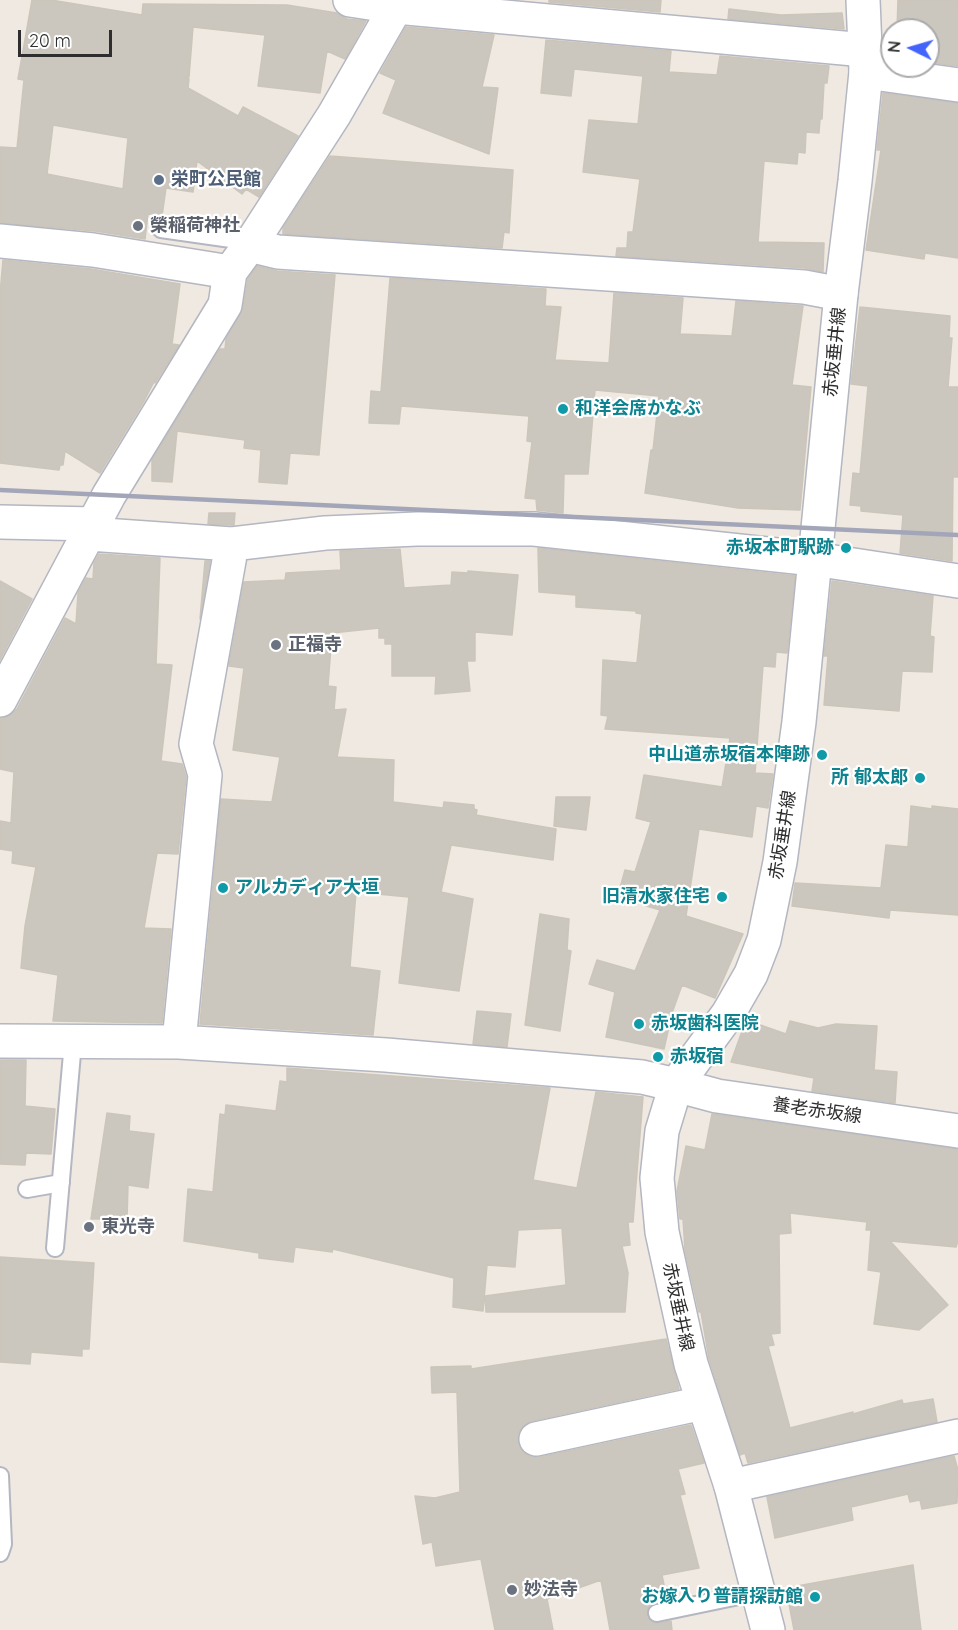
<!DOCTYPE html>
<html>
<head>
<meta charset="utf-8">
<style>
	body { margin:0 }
	#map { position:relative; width:958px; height:1630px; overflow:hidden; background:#efe9e1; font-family:Quicksand,sans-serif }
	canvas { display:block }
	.north { position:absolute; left:880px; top:18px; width:60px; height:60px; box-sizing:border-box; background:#fff; border:2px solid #ababab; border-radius:50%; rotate:275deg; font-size:16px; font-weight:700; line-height:24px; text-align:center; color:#2e2e2e }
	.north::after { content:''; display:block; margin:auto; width:21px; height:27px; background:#4264fb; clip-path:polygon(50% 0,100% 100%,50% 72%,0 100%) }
	.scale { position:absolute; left:18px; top:30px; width:94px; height:27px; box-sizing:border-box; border:3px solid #2e2e2e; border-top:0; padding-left:8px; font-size:18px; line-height:21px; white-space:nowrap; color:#2e2e2e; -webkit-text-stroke:4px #fff; paint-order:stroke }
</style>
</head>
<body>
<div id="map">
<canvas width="958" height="1630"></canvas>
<div class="north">N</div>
<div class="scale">20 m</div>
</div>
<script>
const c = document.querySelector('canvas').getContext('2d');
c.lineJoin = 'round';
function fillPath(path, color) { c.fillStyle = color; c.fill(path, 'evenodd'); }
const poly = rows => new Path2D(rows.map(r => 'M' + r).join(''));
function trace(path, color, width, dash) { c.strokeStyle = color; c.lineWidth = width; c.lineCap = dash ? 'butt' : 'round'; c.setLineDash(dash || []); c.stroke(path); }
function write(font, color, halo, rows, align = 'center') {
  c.font = font + ' Quicksand,"Noto Sans JP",sans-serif'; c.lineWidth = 4.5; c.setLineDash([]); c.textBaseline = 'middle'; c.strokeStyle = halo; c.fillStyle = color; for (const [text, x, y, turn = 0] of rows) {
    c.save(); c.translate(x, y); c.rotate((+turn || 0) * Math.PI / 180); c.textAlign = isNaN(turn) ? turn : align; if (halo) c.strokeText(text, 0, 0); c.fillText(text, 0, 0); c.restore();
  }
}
const building = poly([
	[32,0,51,0,142,15,143,4,287,5,337,13,347,19,366,21,345,59,327,51,320,93,258,86,265,35,193,27,189,77,185,77,189,79,188,88,238,116,243,107,298,136,259,197,246,189,242,194,197,161,193,192,166,188,162,216,148,214,145,239,95,231,0,223,0,147,17,148,24,80,18,79,32,0],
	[53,125,128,138,123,189,47,174,53,125],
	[549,0,661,0,660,12,549,2,549,0],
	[898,0,958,0,958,66,928,62,928,30,897,30,898,0],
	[729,9,781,15,842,13,844,29,728,19,729,9],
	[406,27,494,35,482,87,498,88,489,154,383,113,396,80,380,73,406,27],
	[889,33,892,33,892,57,887,56,889,33],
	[546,40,671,51,669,72,717,75,720,56,829,66,827,83,824,83,822,119,820,119,819,133,806,132,805,153,798,152,797,164,764,161,758,242,824,243,823,272,805,268,616,256,617,248,627,248,628,232,633,232,640,179,583,172,589,120,638,124,643,76,574,69,571,96,541,93,546,40],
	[883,93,958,103,958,258,925,253,924,259,866,250,881,150,877,150,883,93],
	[330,156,513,170,509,233,504,232,502,248,283,234,283,228,330,156],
	[3,260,91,269,180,284,172,344,179,345,155,383,156,378,144,401,100,473,65,451,63,465,60,465,59,470,0,463,0,294,3,260],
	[257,266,277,271,335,275,319,455,290,453,287,484,259,482,261,450,244,448,245,440,177,431,172,482,152,481,152,460,220,349,225,349,226,339,243,308,248,279,257,266],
	[390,278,546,289,545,306,561,307,555,360,609,363,614,293,683,298,680,334,732,336,736,301,803,306,792,385,811,387,800,510,738,508,645,493,651,450,653,450,659,396,595,390,588,474,564,474,563,513,537,510,536,499,525,498,532,442,527,441,529,416,401,406,399,424,369,423,371,391,381,392,390,278],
	[860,307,950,316,949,338,952,338,948,387,958,387,958,477,953,477,952,561,900,553,903,515,861,511,861,506,850,505,853,473,860,474,868,386,851,384,860,307],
	[209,513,235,513,234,525,208,524,209,513],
	[538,548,795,576,787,653,776,652,775,667,763,666,755,773,773,774,768,808,756,806,752,837,699,829,686,916,743,934,715,998,682,985,672,1013,664,1049,606,1037,615,992,589,984,597,960,635,971,660,910,620,898,620,888,625,870,635,872,651,822,636,818,644,775,722,787,730,738,605,729,608,716,601,715,603,660,637,663,642,614,636,613,636,611,576,607,576,595,539,592,538,548],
	[400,549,404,588,451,585,452,572,468,573,468,571,518,575,512,635,475,632,475,661,467,661,470,691,435,694,436,676,392,676,392,644,385,644,385,638,379,638,379,628,332,633,328,686,336,687,334,710,346,709,337,757,394,760,393,802,443,808,444,802,474,805,474,809,477,810,476,815,556,829,553,860,451,845,441,892,473,899,459,991,399,983,409,897,356,892,350,967,380,971,373,1035,200,1024,221,799,272,802,280,757,233,750,244,668,229,666,244,582,285,580,286,573,341,570,340,551,400,549],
	[99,554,160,558,156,664,172,665,161,761,182,764,186,777,178,854,157,853,144,928,171,929,162,1023,53,1021,58,975,21,968,25,926,36,867,12,863,13,851,0,849,0,821,11,823,14,772,0,769,0,719,9,716,17,709,65,618,76,624,78,593,86,578,93,579,94,563,99,554],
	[205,561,210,561,200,619,205,561],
	[0,581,32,599,0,660,0,581],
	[832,581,933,596,930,636,934,637,932,672,902,671,899,711,824,705,828,656,824,656,832,581],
	[556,797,590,797,586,830,554,826,556,797],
	[911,806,932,809,932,806,958,809,958,915,890,910,889,918,792,906,795,883,881,888,886,845,908,847,911,806],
	[540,914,569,919,567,950,571,951,560,1031,525,1025,540,914],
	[477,1011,511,1014,507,1047,473,1044,477,1011],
	[746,1020,786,1034,790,1021,818,1028,836,1024,877,1026,874,1070,897,1072,895,1103,812,1091,814,1078,731,1062,746,1020],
	[0,1060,26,1060,25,1106,55,1109,51,1154,26,1153,25,1165,0,1164,0,1060],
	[287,1068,550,1088,533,1180,577,1188,596,1092,643,1097,633,1222,628,1222,630,1245,622,1246,628,1273,625,1312,486,1312,485,1296,566,1285,562,1228,518,1230,515,1267,487,1265,483,1311,453,1307,454,1278,333,1249,332,1252,295,1247,293,1262,259,1258,259,1253,184,1241,188,1189,213,1192,220,1114,225,1115,226,1105,276,1111,280,1081,287,1082,287,1068],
	[107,1113,130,1116,129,1131,154,1134,148,1188,128,1185,127,1219,91,1219,107,1113],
	[712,1114,958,1149,958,1241,956,1247,890,1241,948,1305,919,1330,874,1324,881,1272,868,1270,871,1230,866,1230,867,1222,790,1213,791,1233,779,1234,780,1333,771,1334,774,1345,768,1346,790,1428,853,1412,853,1414,902,1400,903,1404,933,1399,937,1422,748,1463,745,1453,740,1455,709,1359,701,1312,699,1312,685,1250,683,1219,680,1219,677,1191,686,1146,705,1150,712,1114],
	[0,1257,94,1263,89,1349,82,1349,82,1356,31,1352,30,1364,0,1362,0,1257],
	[666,1339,679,1389,532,1421,523,1426,518,1434,518,1442,523,1452,531,1457,540,1457,691,1425,704,1463,678,1469,685,1494,680,1495,699,1568,662,1575,667,1600,650,1605,647,1610,650,1620,659,1623,671,1621,672,1630,610,1630,601,1580,547,1599,553,1630,495,1630,481,1559,436,1566,432,1542,423,1544,415,1496,435,1498,460,1492,457,1392,432,1393,431,1367,471,1366,471,1369,666,1339],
	[954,1456,958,1470,957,1503,922,1509,920,1500,910,1502,908,1494,851,1507,853,1520,775,1538,767,1497,954,1456],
	[913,1565,921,1630,794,1630,786,1588,913,1565]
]);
fillPath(building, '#cbc7bf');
trace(building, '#cbc5ba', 1.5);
const lane = poly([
	[161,229,252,242],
	[27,1189,61,1183],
	[55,1248,73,1042],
	[0,1476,3,1544,0,1553],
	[657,1613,758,1592]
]);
const street = poly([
	[350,0,396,7,865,50],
	[866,72,958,85],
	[0,241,93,250,230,272],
	[249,245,278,252,804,287,841,294],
	[0,522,95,524],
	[89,534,232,544,325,533,417,529,534,529,814,559,958,581],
	[0,700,109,495,225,305,230,272,252,242,334,115,396,7],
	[0,1041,179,1042,386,1055,642,1077,676,1085],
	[179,1042,205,775,196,744,232,544],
	[536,1439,703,1403],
	[731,1486,958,1436]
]);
const secondary = poly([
	[676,1085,717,1096,958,1131],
	[768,1630,731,1486,691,1364,662,1232,657,1178,662,1131,676,1085,728,1014,751,974,764,940,780,862,799,722,841,294,855,181,866,72,863,0]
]);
trace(lane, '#b4b7c1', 20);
trace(street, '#b4b7c1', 36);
trace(secondary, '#b4b7c1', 36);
trace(lane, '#fff', 16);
trace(street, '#fff', 33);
trace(secondary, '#fff', 33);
trace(poly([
	[0,490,958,535]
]), '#a3a6b8', 4.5);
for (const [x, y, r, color] of [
	[159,180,6,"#5c6f8a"],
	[138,226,6,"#6b7280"],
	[563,409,6,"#0f9aa8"],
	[846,548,6,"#0f9aa8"],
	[276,645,6,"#6b7280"],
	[822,755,6,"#0f9aa8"],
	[920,778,6,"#0f9aa8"],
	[223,888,6,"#0f9aa8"],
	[722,897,6,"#0f9aa8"],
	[639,1024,6,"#0f9aa8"],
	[658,1057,6,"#0f9aa8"],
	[89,1227,6,"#6b7280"],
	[512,1590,6,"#6b7280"],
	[815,1597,6,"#0f9aa8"]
]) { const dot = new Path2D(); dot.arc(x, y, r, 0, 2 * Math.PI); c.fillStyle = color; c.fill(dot); trace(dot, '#fff', 2); }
write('bold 18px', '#4e5e75', '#fff', [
	["栄町公民館",171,180]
], 'left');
write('bold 18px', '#5b616d', '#fff', [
	["榮稲荷神社",150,226],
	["正福寺",288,645],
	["東光寺",101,1227],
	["妙法寺",524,1590]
], 'left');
write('18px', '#2e2e2e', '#fff', [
	["赤坂垂井線",835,352,-84],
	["赤坂垂井線",783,835,-81],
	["養老赤坂線",817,1111,8],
	["赤坂垂井線",678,1307,78]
]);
write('bold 18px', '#0d838f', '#fff', [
	["和洋会席かなぶ",575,409,"left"],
	["赤坂本町駅跡",834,548],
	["中山道赤坂宿本陣跡",810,755],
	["所 郁太郎",908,778],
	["アルカディア大垣",235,888,"left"],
	["旧清水家住宅",710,897],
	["赤坂歯科医院",651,1024,"left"],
	["赤坂宿",670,1057,"left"],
	["お嫁入り普請探訪館",803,1597]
], 'right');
</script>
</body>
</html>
